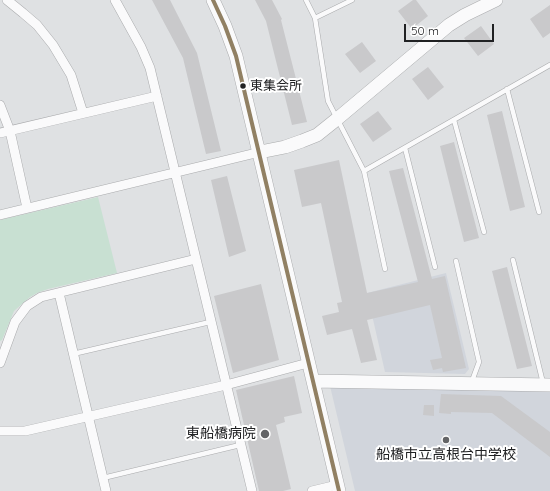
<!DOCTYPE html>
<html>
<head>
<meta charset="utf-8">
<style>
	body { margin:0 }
	#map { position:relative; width:550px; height:491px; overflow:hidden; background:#dfe1e3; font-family:Quicksand,sans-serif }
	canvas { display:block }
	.scale { position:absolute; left:404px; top:24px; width:90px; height:18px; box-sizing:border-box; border:2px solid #202123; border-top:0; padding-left:5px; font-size:12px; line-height:14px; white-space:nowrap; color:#202123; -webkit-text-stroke:3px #fff; paint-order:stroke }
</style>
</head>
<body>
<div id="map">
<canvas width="550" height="491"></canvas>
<div class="scale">50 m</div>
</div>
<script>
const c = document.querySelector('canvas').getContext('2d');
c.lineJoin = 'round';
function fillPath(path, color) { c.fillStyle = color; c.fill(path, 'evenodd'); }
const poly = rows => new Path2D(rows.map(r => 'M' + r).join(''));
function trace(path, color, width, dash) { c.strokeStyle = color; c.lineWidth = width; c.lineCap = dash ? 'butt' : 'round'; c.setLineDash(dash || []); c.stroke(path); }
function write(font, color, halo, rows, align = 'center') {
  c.font = font + ' Quicksand,"Noto Sans JP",sans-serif'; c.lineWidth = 4; c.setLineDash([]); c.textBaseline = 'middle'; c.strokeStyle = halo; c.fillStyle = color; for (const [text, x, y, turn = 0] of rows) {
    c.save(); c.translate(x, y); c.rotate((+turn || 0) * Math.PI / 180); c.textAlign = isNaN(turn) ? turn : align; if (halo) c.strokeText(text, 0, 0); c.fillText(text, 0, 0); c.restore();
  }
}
fillPath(poly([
	[446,273,469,369,465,374,385,372,367,293],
	[330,386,550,390,550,491,355,491]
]), '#d1d5dc');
fillPath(poly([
	[98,197,117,273,48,289,37,293,30,297,14,311,2,340,0,341,0,220]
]), '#c8e0d2');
fillPath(poly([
	[152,0,170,0,197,53,221,151,206,154,183,58],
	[255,0,272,0,282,19,281,20,307,122,292,125,266,21],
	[413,0,416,0,428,16,412,29,398,11],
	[550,5,550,33,543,38,530,19],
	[481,26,494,44,478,56,464,38],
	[362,42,376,61,360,73,345,54],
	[428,67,444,87,428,100,412,79],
	[378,111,392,129,373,142,360,124],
	[502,111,525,207,510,211,487,115],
	[454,142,479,238,464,242,440,146],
	[339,160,367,293,418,282,389,171,403,168,432,279,445,276,466,368,443,372,442,368,433,370,430,360,442,358,430,305,367,320,377,360,361,363,352,329,327,335,322,316,339,312,337,303,342,302,321,203,302,207,294,170],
	[227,176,246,251,229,257,211,180],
	[507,267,532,366,517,369,492,271],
	[261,284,279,360,233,373,214,296],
	[294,376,302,413,284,417,285,422,276,425,291,489,283,491,259,491,236,390],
	[441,394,501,396,550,432,550,457,492,413,451,412,451,414,439,413],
	[424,405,434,405,434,416,423,415]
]), '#c9c9cb');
const lane = poly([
	[306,0,315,18,328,101,364,171,385,269],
	[315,18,352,0],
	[507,89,539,212],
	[454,120,484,232],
	[405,148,435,267],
	[364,171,550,65],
	[513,260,543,383],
	[456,261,479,362,472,381],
	[73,354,210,322],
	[103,478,240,445]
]);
const street = poly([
	[7,0,23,13,37,25,53,45,71,75,83,113],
	[115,0,141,47,150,68,252,491],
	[0,105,10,131,27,208],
	[0,133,157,96],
	[0,215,260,152],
	[59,293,106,491],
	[0,363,15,322,27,306,41,297,196,259],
	[0,431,25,431,226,385,308,363],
	[312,491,337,485]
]);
const secondary = poly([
	[213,0,225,26,236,56,339,491],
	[260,152,285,147,302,141,317,135,337,119,449,25,465,15,496,0],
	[313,381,550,385]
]);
trace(lane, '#aaabad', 5.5);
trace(street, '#aaabad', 10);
trace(secondary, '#aaabad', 14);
trace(lane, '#fafafb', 4.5);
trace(street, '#fafafb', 9);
trace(secondary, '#fafafb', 13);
trace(poly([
	[213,0,225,26,236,56,339,491]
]), '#918063', 4);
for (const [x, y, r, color] of [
	[243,86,3.5,"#202123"],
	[265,434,5,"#636466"],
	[446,440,4,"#636466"]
]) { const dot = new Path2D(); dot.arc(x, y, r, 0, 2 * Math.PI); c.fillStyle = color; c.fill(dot); trace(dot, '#fff', 1.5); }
write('13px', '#202123', '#fff', [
	["東集会所",250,86]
], 'left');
write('14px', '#202123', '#fff', [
	["東船橋病院",256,434],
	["船橋市立高根台中学校",446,455,"center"]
], 'right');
</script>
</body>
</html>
